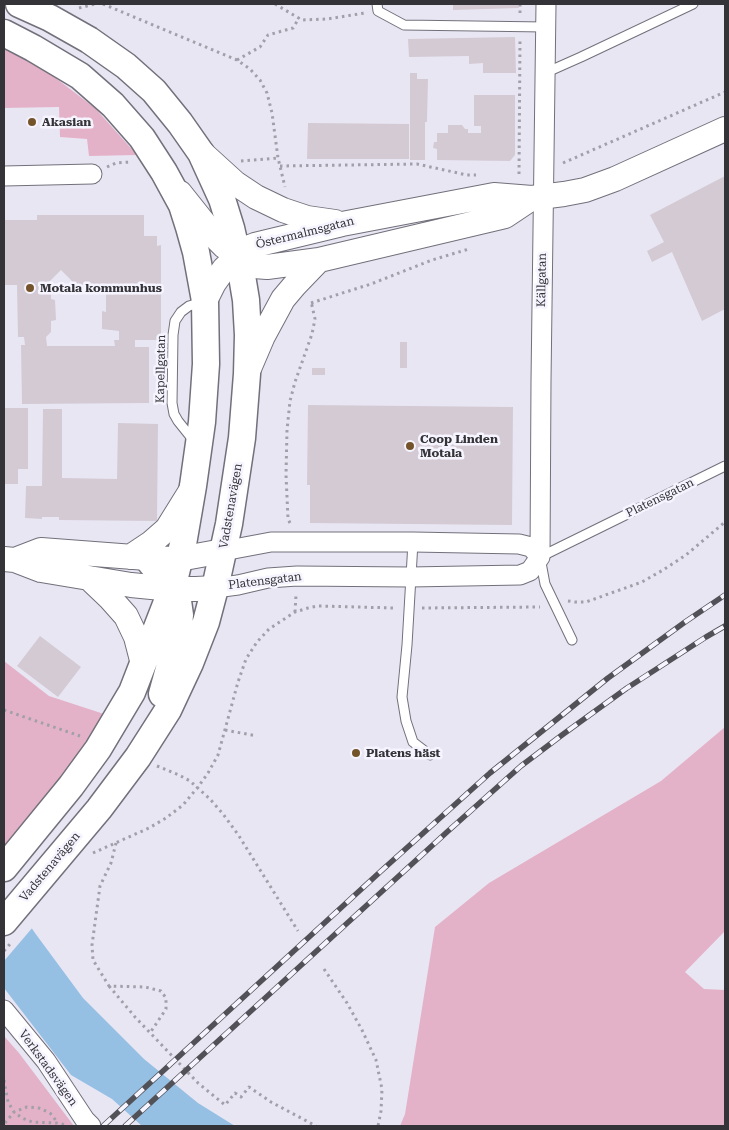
<!DOCTYPE html>
<html>
<head>
<meta charset="utf-8">
<style>
	body { margin:0 }
	#map { position:relative; width:729px; height:1130px; overflow:hidden; background:#e9e6f3; font-family:"Roboto Serif",serif }
	canvas { display:block }
	.frame { position:absolute; inset:0; border:5px solid #343338; pointer-events:none }
</style>
</head>
<body>
<div id="map">
<canvas width="729" height="1130"></canvas>
<div class="frame"></div>
</div>
<script>
const c = document.querySelector('canvas').getContext('2d');
c.lineJoin = 'round';
function fillPath(path, color) { c.fillStyle = color; c.fill(path, 'evenodd'); }
const poly = rows => new Path2D(rows.map(r => 'M' + r).join(''));
function trace(path, color, width, dash) { c.strokeStyle = color; c.lineWidth = width; c.lineCap = dash ? 'butt' : 'round'; c.setLineDash(dash || []); c.stroke(path); }
function write(font, color, halo, rows, align = 'center') {
  c.font = font + ' "Roboto Serif",serif'; c.lineWidth = 5; c.setLineDash([]); c.textBaseline = 'middle'; c.strokeStyle = halo; c.fillStyle = color; for (const [text, x, y, turn = 0] of rows) {
    c.save(); c.translate(x, y); c.rotate((+turn || 0) * Math.PI / 180); c.textAlign = isNaN(turn) ? turn : align; if (halo) c.strokeText(text, 0, 0); c.fillText(text, 0, 0); c.restore();
  }
}
fillPath(poly([
	[4,47,49,73,95,108,137,155,89,156,87,139,60,137,59,107,4,108],
	[4,661,49,696,104,714,83,748,57,784,4,848],
	[725,727,725,931,685,972,704,989,725,990,725,1126,400,1126,405,1114,435,927,489,883,661,781],
	[4,1036,19,1053,74,1126,4,1126]
]), '#e4b2c8');
fillPath(poly([
	[4,887,35,933,83,998,144,1059,198,1103,235,1126,142,1126,112,1099,71,1075,4,988]
]), '#95c0e4');
fillPath(poly([
	[4,885,6,886,33,927,4,961]
]), '#e9e6f3');
fillPath(poly([
	[453,4,518,4,519,8,453,10],
	[515,37,516,73,483,73,483,63,469,64,469,56,409,57,408,39],
	[410,73,417,73,417,79,428,79,427,122,425,122,425,160,410,160],
	[474,95,515,95,515,155,510,161,437,160,437,149,433,148,434,142,437,142,437,133,448,133,448,125,462,125,465,129,468,129,468,133,481,133,481,126,474,126],
	[308,123,409,124,409,159,307,159],
	[725,176,725,309,702,321,672,252,652,262,647,251,664,242,650,215],
	[37,215,144,215,144,236,157,236,157,246,161,245,161,340,135,340,135,347,149,347,149,403,22,404,21,345,25,345,24,337,18,337,17,285,4,285,4,220,37,220],
	[61,270,76,285,106,285,106,312,102,311,102,329,119,331,119,340,114,340,115,346,47,346,46,337,51,332,51,321,56,320,55,300,51,299,51,289,47,284],
	[400,342,407,342,407,368,400,368],
	[312,368,325,368,325,375,312,375],
	[308,405,513,407,512,525,310,523,310,485,307,485],
	[4,408,28,408,28,469,18,469,18,484,4,484],
	[43,409,62,409,62,478,117,479,118,423,158,424,157,521,59,520,59,517,42,517,42,519,25,518,26,486,42,486],
	[40,636,81,667,58,697,17,666]
]), '#d3cad4');
const service = poly([
	[377,4,378,11,404,25,545,27],
	[545,73,581,57,693,4],
	[194,441,178,421,174,414,172,403,173,335,175,321,181,312,189,306,202,302],
	[413,542,407,645,402,697,406,721,413,742,430,755],
	[572,640,545,584,540,557,725,466]
]);
const minor = poly([
	[4,176,92,174],
	[223,551,271,542,413,542,519,544,531,547,540,557],
	[540,557,541,381,546,4],
	[215,588,238,585,268,578,297,576,410,577,520,575,530,571,540,557],
	[4,1010,46,1061,85,1120,91,1126]
]);
const tertiary = poly([
	[202,153,235,183,256,197,283,210,307,218,335,222],
	[180,193,215,237,224,246,246,262,254,266,267,267,319,260,505,216,532,198],
	[205,301,214,283,224,269,245,249,255,245,342,224,494,195,532,198,564,194,585,190,615,179,725,129],
	[248,371,263,336,283,299,294,286,319,260],
	[130,557,151,543,167,529,190,492],
	[4,559,15,560,41,570,131,585,172,589,196,589,215,588],
	[15,560,41,550,147,558,179,559,223,551],
	[89,578,110,598,126,616,136,637,143,664]
]);
const secondary = poly([
	[4,33,33,48,80,76,113,105,142,138,164,172,182,205,189,227,196,252,205,301,206,364,202,422,193,486,183,544,172,589,132,692,98,749,71,786,4,868],
	[147,558,172,589,178,601,180,615,178,636,162,694],
	[4,922,99,809,138,757,168,710,190,663,206,622,215,588,229,524,242,438,247,374,248,335,246,300,242,276,231,228,222,199,201,153,180,123,154,91,126,66,89,40,50,18,19,4]
]);
trace(service, '#72707b', 11);
trace(minor, '#72707b', 21);
trace(tertiary, '#72707b', 26);
trace(secondary, '#72707b', 29);
trace(poly([
	[103,4,237,60,250,69,260,80,267,93,272,113,278,158,285,187],
	[275,4,302,20,327,19,365,13],
	[79,8,95,4],
	[520,13,520,4],
	[237,60,260,47,268,35,293,28,299,18],
	[241,161,278,158],
	[563,163,725,92],
	[280,166,417,164,467,175,476,175],
	[107,167,116,163,130,162],
	[519,174,520,39],
	[311,303,371,284,432,260,469,249],
	[290,523,288,519,286,475,287,430,290,401,295,382,312,334,315,319,311,301],
	[568,601,575,602,586,602,642,582,663,570,686,555,725,522],
	[422,608,540,607],
	[295,612,296,595],
	[4,710,80,736],
	[225,730,257,736],
	[157,766,179,775,190,781,210,799,223,814,239,836,298,931],
	[116,843,111,863,100,886,92,945,93,960,109,986,145,987,161,991,166,998,166,1009,150,1033],
	[93,853,149,828,166,818,183,805,198,787,208,773,218,755,238,682,246,659,257,642,269,629,295,612,308,608,318,606,395,608],
	[4,951,10,944],
	[324,969,347,1003,362,1030,376,1060,382,1089,381,1111,378,1126],
	[109,986,135,1017,198,1083,225,1105,235,1093,241,1097,249,1087,271,1102,316,1126],
	[4,1080,8,1102,14,1112,22,1118,32,1122,58,1123,66,1125],
	[5,1123,14,1112,27,1107,39,1108,50,1113,58,1123]
]), '#a19fa9', 3, [2.5, 4]);
trace(service, '#fff', 9);
trace(minor, '#fff', 19);
trace(tertiary, '#fff', 24);
trace(secondary, '#fff', 26);
const rail = poly([
	[103,1126,380,872,490,773,608,678,685,622,725,595],
	[125,1126,447,832,521,766,562,735,627,688,706,637,725,626]
]);
trace(rail, '#525157', 5.5);
trace(rail, '#f6f4fe', 4, [11]);
for (const [x, y, r, color] of [
	[32,122,5,"#74532a"],
	[30,288,5,"#74532a"],
	[410,446,5,"#74532a"],
	[356,753,5,"#74532a"]
]) { const dot = new Path2D(); dot.arc(x, y, r, 0, 2 * Math.PI); c.fillStyle = color; c.fill(dot); trace(dot, '#f6f4fe', 2); }
write('bold 12px', '#343338', '#f6f4fe', [
	["Akasian",42,122],
	["Motala kommunhus",40,288],
	["Coop Linden",420,439],
	["Motala",420,453],
	["Platens häst",366,753]
], 'left');
write('12px', '#343338', '#f6f4fe', [
	["Östermalmsgatan",305,233,-14],
	["Källgatan",542,280,-89],
	["Kapellgatan",161,369,-89],
	["Platensgatan",660,498,-26],
	["Vadstenavägen",231,506,-80],
	["Platensgatan",265,581,-7],
	["Vadstenavägen",50,867,-50],
	["Verkstadsvägen",48,1068,54]
]);
</script>
</body>
</html>
